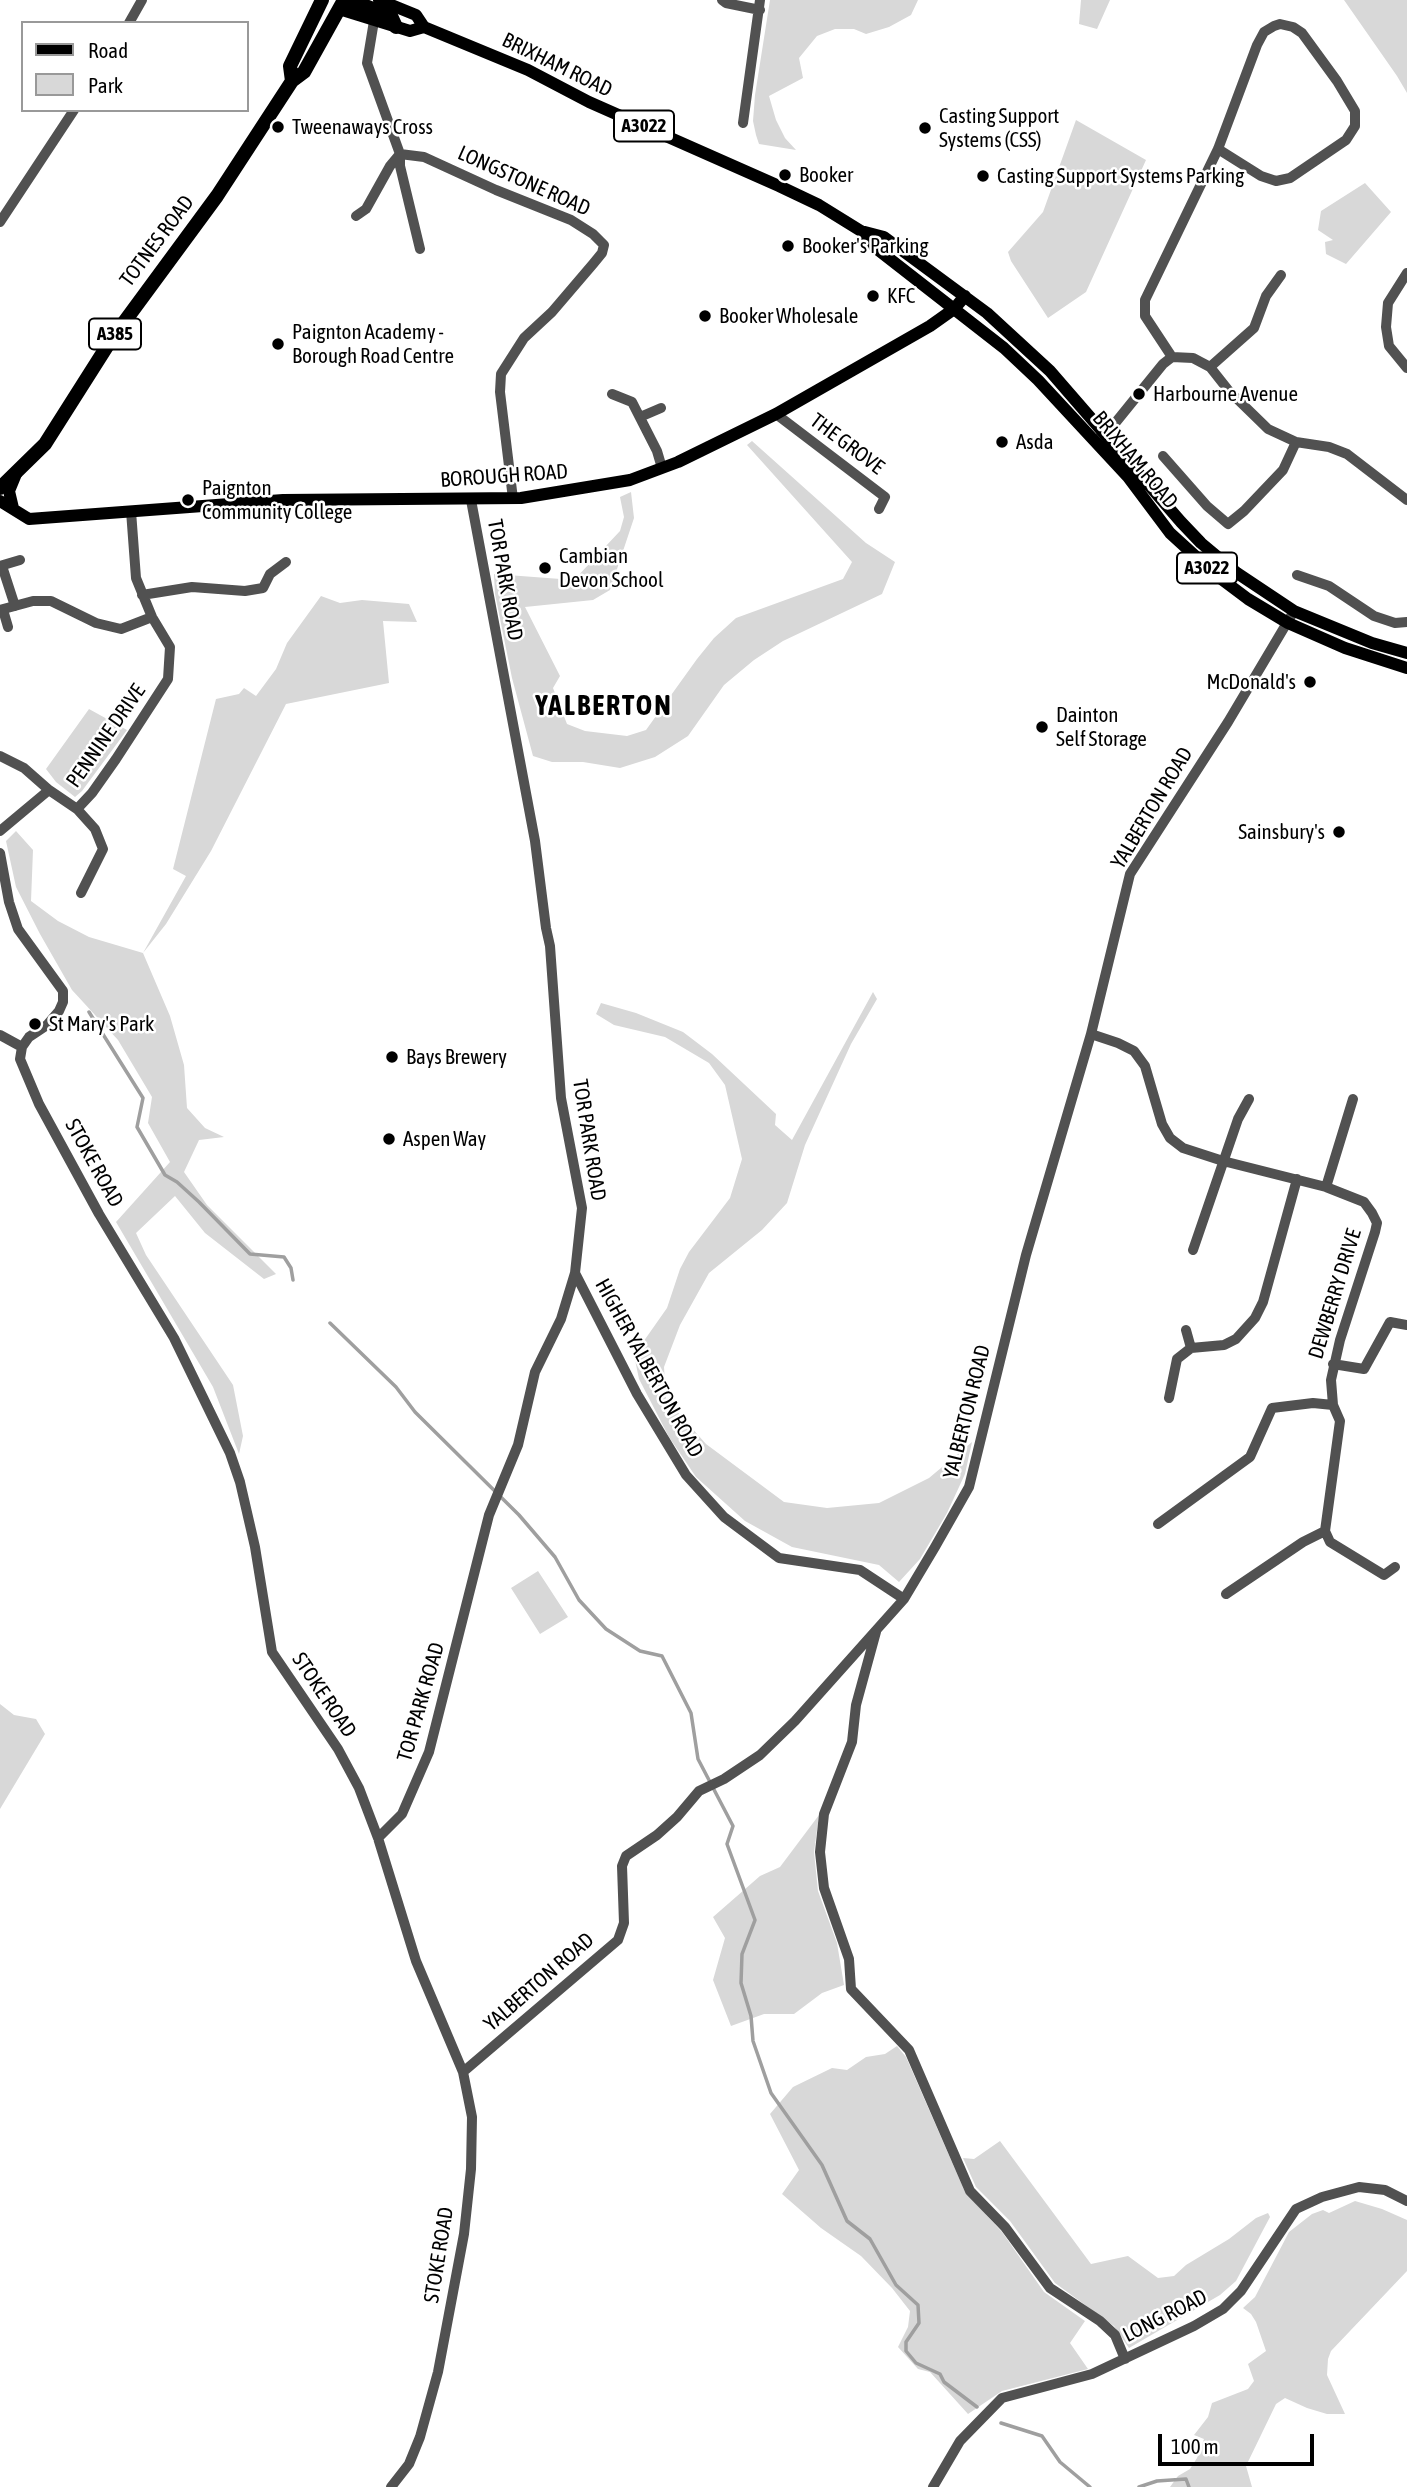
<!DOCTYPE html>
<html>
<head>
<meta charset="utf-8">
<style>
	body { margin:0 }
	#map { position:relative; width:1407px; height:2487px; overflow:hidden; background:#fff; font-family:"Asap Condensed",sans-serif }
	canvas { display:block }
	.legend { position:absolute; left:21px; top:21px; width:228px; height:91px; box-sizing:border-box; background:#fff; border:2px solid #999; margin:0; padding:9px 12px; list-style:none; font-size:21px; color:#000 }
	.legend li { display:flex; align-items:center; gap:14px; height:35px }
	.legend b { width:35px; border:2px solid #999 }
	.scale { position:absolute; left:1158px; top:2434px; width:156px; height:32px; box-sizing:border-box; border:4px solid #000; border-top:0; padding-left:9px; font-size:21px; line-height:24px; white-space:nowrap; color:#000; -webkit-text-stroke:5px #fff; paint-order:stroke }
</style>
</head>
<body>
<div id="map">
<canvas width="1407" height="2487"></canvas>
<ul class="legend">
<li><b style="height:9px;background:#000"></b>Road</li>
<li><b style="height:19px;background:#d8d8d8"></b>Park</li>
</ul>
<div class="scale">100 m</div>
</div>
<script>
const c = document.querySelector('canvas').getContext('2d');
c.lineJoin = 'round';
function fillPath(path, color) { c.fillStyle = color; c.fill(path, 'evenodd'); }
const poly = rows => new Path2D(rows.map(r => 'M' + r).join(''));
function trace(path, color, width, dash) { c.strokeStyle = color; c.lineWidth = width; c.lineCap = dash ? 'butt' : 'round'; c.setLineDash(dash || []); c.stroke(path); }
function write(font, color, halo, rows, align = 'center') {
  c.font = font + ' "Asap Condensed",sans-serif'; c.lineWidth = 5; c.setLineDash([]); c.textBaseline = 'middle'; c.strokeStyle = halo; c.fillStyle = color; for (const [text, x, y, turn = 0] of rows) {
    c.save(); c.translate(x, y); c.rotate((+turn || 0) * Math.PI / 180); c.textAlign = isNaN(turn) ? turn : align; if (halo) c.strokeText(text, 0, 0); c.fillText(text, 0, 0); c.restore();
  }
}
fillPath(poly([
	[770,0,918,0,911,15,889,27,866,34,854,29,835,29,817,36,799,58,803,78,769,96,776,120,785,138,796,150,759,144,756,135,753,121,755,95],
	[1081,0,1110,0,1097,29,1079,24],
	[1344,0,1407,0,1407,93,1397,76],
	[1076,120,1146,160,1086,292,1048,318,1011,261,1008,252,1043,212],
	[1365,183,1391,212,1346,264,1326,254,1325,242,1333,240,1318,230,1321,211],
	[752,441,866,543,895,562,882,594,783,641,754,660,724,685,688,736,655,757,620,768,583,762,552,762,533,756,512,678,495,594,494,574,574,580,620,531,624,517,620,497,631,492,634,518,610,590,593,600,525,607,560,676,553,688,567,724,585,731,627,736,646,730,697,659,714,638,736,618,843,579,852,562,747,445],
	[321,596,340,603,362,600,409,604,417,622,383,621,389,683,286,704,211,851,166,924,143,953,170,1016,184,1065,187,1108,205,1128,224,1137,199,1140,184,1172,207,1205,276,1274,264,1279,205,1233,175,1196,136,1233,146,1255,233,1385,243,1436,239,1454,213,1387,116,1222,170,1162,148,1123,152,1097,118,1040,72,990,40,934,16,887,6,841,16,831,33,850,31,901,58,921,89,937,143,953,186,876,173,869,216,699,239,694,244,688,256,696,276,669,287,643],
	[89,709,127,730,82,791,75,797,56,782,46,769],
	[873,992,877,999,851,1044,805,1145,787,1203,762,1230,709,1273,680,1325,664,1367,666,1399,706,1444,784,1502,827,1508,879,1503,929,1478,972,1442,965,1474,947,1513,920,1559,899,1582,879,1565,792,1547,745,1521,696,1477,669,1437,639,1379,634,1355,667,1308,680,1269,689,1252,730,1198,742,1159,725,1085,709,1063,665,1037,614,1025,596,1014,601,1003,636,1013,683,1032,712,1054,776,1114,775,1125,792,1140],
	[538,1571,568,1617,540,1634,511,1588],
	[0,1704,14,1715,36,1719,45,1734,0,1809],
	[819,1815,814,1852,818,1891,837,1943,844,1985,822,1993,794,2014,764,2014,731,2026,713,1980,725,1938,713,1917,760,1876,780,1867],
	[897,2046,906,2057,965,2192,1002,2232,1044,2292,1085,2321,1070,2343,1088,2369,1002,2391,968,2414,930,2372,918,2369,898,2347,908,2327,910,2311,892,2288,861,2256,821,2228,782,2194,799,2170,770,2114,793,2087,832,2068,847,2070,866,2057,885,2054],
	[1000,2141,1091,2264,1128,2256,1158,2278,1174,2276,1186,2265,1229,2239,1256,2218,1268,2213,1270,2217,1236,2281,1220,2295,1129,2348,1114,2326,1055,2283,1010,2221,976,2187,963,2158,974,2159],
	[1355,2201,1382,2209,1407,2220,1407,2271,1331,2351,1328,2359,1327,2375,1345,2414,1327,2414,1307,2408,1285,2398,1276,2404,1246,2466,1252,2487,1170,2487,1178,2476,1190,2469,1197,2458,1204,2439,1194,2435,1208,2417,1212,2403,1248,2389,1254,2381,1248,2364,1266,2351,1256,2322,1251,2314,1243,2308,1255,2297,1289,2232,1312,2214,1323,2210,1329,2213]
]), '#d8d8d8');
trace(poly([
	[89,1012,143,1098,137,1127,165,1175,177,1182,199,1202,250,1254,284,1257,291,1268,293,1280],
	[330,1323,396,1387,415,1412,519,1515,555,1557,579,1600,606,1629,640,1651,662,1656,691,1713,698,1759,733,1826,727,1844,755,1920,742,1954,741,1983,751,2016,753,2041,771,2093,822,2165,847,2221,870,2239,896,2285,918,2305,919,2323,906,2342,906,2351,916,2363,940,2374,944,2382,977,2407],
	[1001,2423,1042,2436,1060,2462,1090,2487],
	[1139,2487,1157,2481,1186,2479,1189,2487]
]), '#9f9f9f', 3.5);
trace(poly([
	[722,0,726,3,760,10],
	[374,21,367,63,400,154,424,157,496,190,571,220,593,234,604,245,602,253,593,264,552,312,524,338,501,374,500,392,513,499],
	[129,23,142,0],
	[743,123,760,0],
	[400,154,400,166,420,249],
	[356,216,366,209,390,166,400,154],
	[0,222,74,110],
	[1407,273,1388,303,1386,327,1389,346,1407,368],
	[1172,357,1145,316,1145,300,1218,149,1257,45,1264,32,1274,26,1280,24,1293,27,1302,33,1337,81,1355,111,1355,126,1346,140,1290,178,1276,181,1261,176,1218,149],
	[1210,367,1254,328,1266,296,1281,275],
	[612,394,632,402,657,451,662,468],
	[776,414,885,497,879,509],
	[640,417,661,408],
	[1099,438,1116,422,1163,364,1172,357,1193,358,1210,367,1229,391,1268,429,1296,442,1329,447,1347,454,1407,500],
	[1163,456,1207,506,1228,524,1244,511,1283,470,1296,442],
	[0,566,20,560],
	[2,566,15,606],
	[1297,575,1329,586,1374,616,1395,623,1407,622],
	[142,595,192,587,245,591,263,588,270,574,286,562],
	[0,610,33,601,51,601,96,623,121,629,152,617],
	[3,610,8,627],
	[0,756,24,768,49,790],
	[77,809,95,829,103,849,81,893],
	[0,831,49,790,77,809,92,793,116,759,168,679,170,647,152,617,136,578,131,511],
	[0,853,9,902,18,929,63,991,63,1002,59,1011,47,1025,29,1037,22,1047,20,1059,39,1104,99,1214,174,1338,230,1453,240,1482,255,1547,272,1652,338,1749,359,1788,378,1838,416,1961,463,2072,472,2117,471,2169,464,2234,438,2372,420,2437,409,2464,391,2487],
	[1091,1034,1118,1043,1134,1051,1145,1066,1162,1124,1170,1138,1183,1148,1223,1161,1326,1187,1364,1202,1372,1213,1377,1223,1375,1232,1340,1340,1331,1380,1333,1405,1340,1421,1325,1531,1330,1542,1384,1575,1395,1567],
	[0,1035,22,1047],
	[1326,1187,1353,1099],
	[1193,1250,1238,1119,1249,1099],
	[575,1273,637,1394,686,1475,724,1517,779,1558,860,1570,904,1599],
	[1186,1330,1191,1348,1224,1345,1236,1339,1255,1318,1263,1302,1297,1179],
	[1333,1364,1364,1369,1390,1322,1407,1325],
	[1169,1398,1177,1359,1191,1348],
	[1158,1524,1250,1457,1272,1408,1313,1403,1333,1405],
	[1226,1594,1303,1542,1325,1531],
	[876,1632,856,1705,852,1742,824,1814,820,1852,824,1888,849,1959,851,1989,909,2050,970,2191,1005,2227,1050,2288,1100,2321,1115,2335,1125,2359],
	[378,1838,402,1814,429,1752,489,1515,518,1445,535,1372,561,1319,575,1273,582,1208,561,1098,550,946,546,928,535,841,471,500],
	[463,2072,618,1940,624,1923,622,1866,626,1856,657,1835,677,1817,699,1791,724,1779,760,1755,795,1721,904,1599,935,1547,969,1487,1026,1255,1091,1034,1130,874,1228,722,1294,611],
	[933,2487,960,2441,1002,2398,1092,2374,1194,2326,1223,2309,1241,2291,1296,2209,1322,2197,1359,2187,1385,2190,1407,2201]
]), '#515151', 10);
trace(poly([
	[379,0,416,15,424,27,528,70,589,102,779,186,819,205,861,231,884,237,987,313,1050,371,1181,522,1201,543,1237,573,1294,611,1372,643,1407,653],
	[339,9,410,31,424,27],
	[861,231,877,249,1004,348,1038,380,1128,477,1170,533,1216,575,1248,599,1288,623,1345,648,1407,668],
	[0,501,29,519,283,500,521,498,630,480,678,462,776,414,930,326,954,309,965,296],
	[13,508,9,491,16,474]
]), '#000', 12);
trace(poly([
	[350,0,391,16,396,27],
	[292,81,290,66,322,0],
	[0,488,45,444,111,340,217,196,292,81,304,72,344,0]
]), '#000', 14);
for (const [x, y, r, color] of [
	[278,127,7,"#000"],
	[925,128,7,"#000"],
	[785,175,7,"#000"],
	[983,176,7,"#000"],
	[788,246,7,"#000"],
	[873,296,7,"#000"],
	[705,316,7,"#000"],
	[278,344,7,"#000"],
	[1139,394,7,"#000"],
	[1002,442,7,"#000"],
	[188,500,7,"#000"],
	[545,568,7,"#000"],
	[1310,682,7,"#000"],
	[1042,727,7,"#000"],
	[1339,832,7,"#000"],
	[35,1024,7,"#000"],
	[392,1057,7,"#000"],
	[389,1139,7,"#000"]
]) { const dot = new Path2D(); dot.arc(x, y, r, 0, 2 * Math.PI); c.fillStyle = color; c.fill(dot); trace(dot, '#fff', 2.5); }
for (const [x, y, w] of [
	[644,126,60],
	[115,334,52],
	[1207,568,60]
]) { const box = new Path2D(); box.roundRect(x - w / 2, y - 15.5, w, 31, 5); c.fillStyle = '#fff'; c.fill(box); trace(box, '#000', 2); }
write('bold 19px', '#000', null, [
	["A3022",644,126],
	["A385",115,334],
	["A3022",1207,568]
]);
write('21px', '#000', '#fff', [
	["BRIXHAM ROAD",557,65,26],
	["LONGSTONE ROAD",524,181,24],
	["TOTNES ROAD",157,241,-53],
	["THE GROVE",847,444,37],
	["BRIXHAM ROAD",1135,460,50],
	["BOROUGH ROAD",504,476,-4],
	["TOR PARK ROAD",505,580,80],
	["PENNINE DRIVE",106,736,-55],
	["YALBERTON ROAD",1152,808,-59],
	["TOR PARK ROAD",589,1140,81],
	["STOKE ROAD",94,1163,61],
	["DEWBERRY DRIVE",1335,1294,-73],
	["HIGHER YALBERTON ROAD",649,1368,61],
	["YALBERTON ROAD",967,1412,-76],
	["STOKE ROAD",324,1695,56],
	["TOR PARK ROAD",421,1702,-74],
	["YALBERTON ROAD",539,1982,-41],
	["STOKE ROAD",439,2255,-81],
	["LONG ROAD",1165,2316,-27]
]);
write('21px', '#000', '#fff', [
	["Casting Support",939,116],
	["Systems (CSS)",939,140],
	["Tweenaways Cross",292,127],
	["Booker",799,175],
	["Casting Support Systems Parking",997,176],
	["Booker's Parking",802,246],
	["KFC",887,296],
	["Booker Wholesale",719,316],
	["Paignton Academy -",292,332],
	["Borough Road Centre",292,356],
	["Harbourne Avenue",1153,394],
	["Asda",1016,442],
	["Paignton",202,488],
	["Community College",202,512],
	["Cambian",559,556],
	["Devon School",559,580],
	["McDonald's",1296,682,"right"],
	["Dainton",1056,715],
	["Self Storage",1056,739],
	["Sainsbury's",1325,832,"right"],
	["St Mary's Park",49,1024],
	["Bays Brewery",406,1057],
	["Aspen Way",403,1139]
], 'left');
c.letterSpacing = '2px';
write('bold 28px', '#000', '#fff', [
	["YALBERTON",604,706]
]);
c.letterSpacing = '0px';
</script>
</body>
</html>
